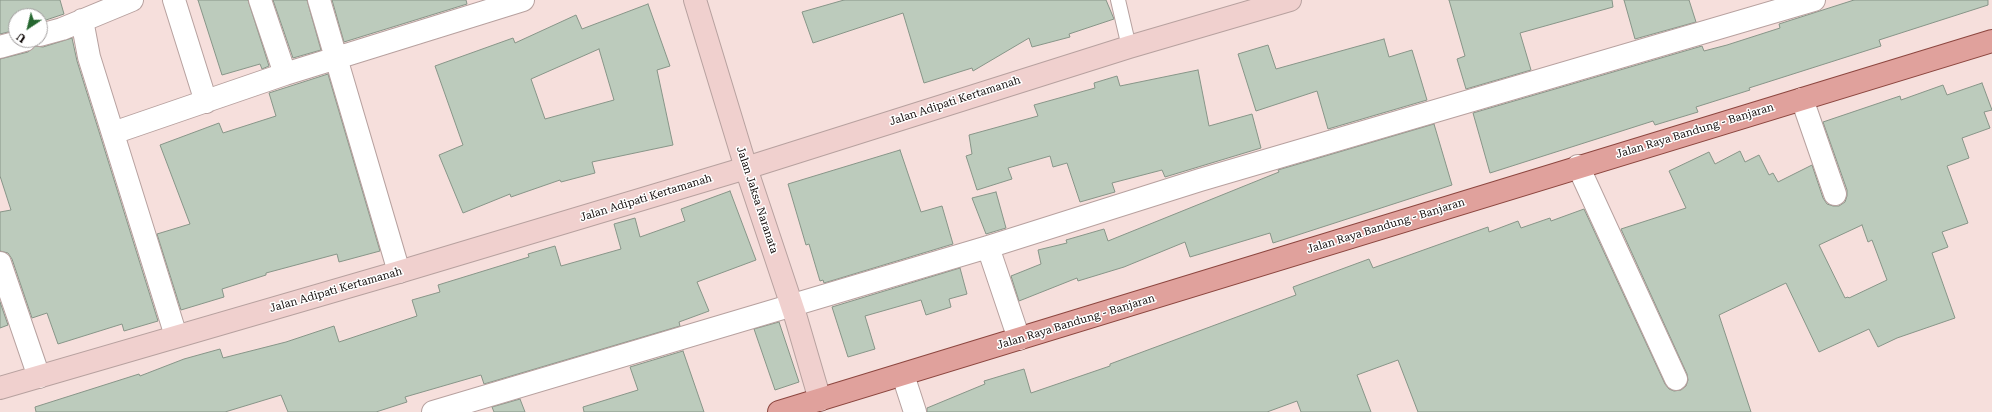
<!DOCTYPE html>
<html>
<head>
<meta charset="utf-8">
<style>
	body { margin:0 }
	#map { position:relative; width:1992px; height:412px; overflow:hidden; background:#f6dfdc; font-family:"Roboto Serif",serif }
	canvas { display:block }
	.north { position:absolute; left:8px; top:8px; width:40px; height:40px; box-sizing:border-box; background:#fff; border:1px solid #a29f9f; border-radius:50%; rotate:215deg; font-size:11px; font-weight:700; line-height:16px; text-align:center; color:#160f0e }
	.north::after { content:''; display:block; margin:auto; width:14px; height:18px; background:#266730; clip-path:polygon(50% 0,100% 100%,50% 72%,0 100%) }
</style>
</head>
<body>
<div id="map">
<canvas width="1992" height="412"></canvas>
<div class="north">U</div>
</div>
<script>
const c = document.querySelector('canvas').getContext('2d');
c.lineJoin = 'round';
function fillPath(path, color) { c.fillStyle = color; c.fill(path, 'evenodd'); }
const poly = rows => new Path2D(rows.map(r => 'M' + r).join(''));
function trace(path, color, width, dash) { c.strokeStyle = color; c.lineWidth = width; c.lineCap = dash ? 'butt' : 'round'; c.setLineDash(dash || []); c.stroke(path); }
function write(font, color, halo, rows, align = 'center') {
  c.font = font + ' "Roboto Serif",serif'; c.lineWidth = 3; c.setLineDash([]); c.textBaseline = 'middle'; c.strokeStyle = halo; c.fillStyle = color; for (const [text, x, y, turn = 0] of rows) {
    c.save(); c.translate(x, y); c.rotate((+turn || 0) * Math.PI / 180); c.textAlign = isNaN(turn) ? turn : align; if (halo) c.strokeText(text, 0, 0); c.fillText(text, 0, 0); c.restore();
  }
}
const building = poly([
	[0,0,60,0,64,14,40,22,40,16,16,16,16,30,0,34,0,0],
	[198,0,248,0,269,66,262,69,260,64,222,75,198,0],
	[273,0,307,0,321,50,293,58,273,0],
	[332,0,466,0,467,4,344,42,332,0],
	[844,0,1106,0,1114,19,1069,34,1070,37,1032,47,1029,38,973,71,972,68,924,83,903,13,813,43,802,12,844,0],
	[1449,0,1612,0,1613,7,1520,33,1531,70,1466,89,1457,59,1465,56,1449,0],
	[1624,0,1689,0,1696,22,1635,39,1624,0],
	[1854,0,1988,0,1988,5,1879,40,1881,46,1749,88,1750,90,1696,107,1698,112,1655,125,1653,121,1490,173,1473,113,1702,46,1704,51,1727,45,1780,28,1779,24,1854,0],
	[648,4,670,66,657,70,673,145,592,162,595,173,561,182,560,180,511,197,510,194,463,213,439,155,463,145,435,66,513,38,515,43,576,15,582,29,648,4],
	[599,49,614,100,545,119,531,79,599,49],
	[72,38,77,61,158,321,124,331,122,324,58,344,47,313,32,318,12,259,8,253,0,251,0,212,11,210,0,176,0,59,28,52,35,46,43,47,72,38],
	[1384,39,1389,57,1412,50,1427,100,1328,129,1317,91,1256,111,1238,54,1268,45,1276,69,1384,39],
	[1198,70,1209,126,1252,114,1261,148,1165,177,1162,170,1112,183,1115,192,1080,202,1067,163,1053,167,1050,156,1008,168,1012,179,977,190,966,156,972,154,969,135,1038,116,1034,105,1095,88,1094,83,1117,76,1120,86,1198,70],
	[328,74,380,251,339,262,337,254,266,273,266,275,222,289,224,297,181,310,157,234,190,224,160,145,219,123,223,133,276,116,269,93,328,74],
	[1982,83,1992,110,1984,112,1990,128,1962,138,1969,158,1947,166,1968,223,1942,232,1948,247,1932,253,1955,318,1897,338,1878,347,1869,329,1819,352,1786,283,1719,315,1751,412,1418,412,1398,360,1357,375,1371,412,1301,412,1297,401,1267,412,927,412,927,408,985,384,984,381,1024,369,1031,393,1110,366,1110,364,1296,295,1293,287,1369,259,1373,268,1488,227,1489,232,1518,221,1521,228,1550,218,1551,221,1584,209,1665,384,1669,389,1674,391,1681,390,1686,386,1688,380,1687,374,1621,229,1686,208,1669,171,1709,152,1715,164,1740,151,1745,162,1759,155,1769,175,1773,173,1778,182,1812,165,1823,198,1827,204,1833,206,1839,206,1845,202,1847,196,1847,190,1823,122,1900,96,1901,100,1943,85,1947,95,1982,83],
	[1862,225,1868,242,1872,240,1887,280,1849,298,1848,297,1845,298,1819,245,1862,225],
	[1434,124,1452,185,1273,243,1270,233,1190,257,1185,242,1124,267,1078,281,1077,278,1019,301,1011,276,1041,264,1038,250,1067,243,1066,240,1104,229,1108,241,1279,172,1278,170,1434,124],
	[900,150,921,212,942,206,953,244,824,283,823,280,820,281,809,244,806,245,788,184,900,150],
	[730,191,756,260,697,282,709,311,679,322,680,326,484,384,481,375,405,397,407,402,376,412,288,412,281,395,225,412,36,412,35,407,139,374,140,376,184,359,220,349,223,358,286,342,334,326,339,342,417,316,412,300,440,292,438,285,529,257,528,254,555,246,561,266,621,249,614,224,635,218,640,237,685,221,681,209,730,191],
	[996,192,1006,228,986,234,972,198,996,192],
	[960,268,967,294,949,299,951,307,926,315,921,300,865,316,875,349,848,357,832,307,960,268],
	[0,302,8,325,0,328,0,302],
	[779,322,799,382,775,390,754,329,779,322],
	[683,351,704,412,584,412,583,407,638,390,630,367,683,351],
	[520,399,525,412,494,412,492,407,520,399]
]);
fillPath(building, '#bccbbc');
trace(building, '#879588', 1);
const service = poly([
	[1118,0,1129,47]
]);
const minor = poly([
	[174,0,206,102],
	[260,0,285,74],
	[319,0,399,272],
	[82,20,89,57,176,336],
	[40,35,62,29,132,0],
	[0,47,25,40],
	[1802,99,1835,194],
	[113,133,285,74,523,0],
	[1578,166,1676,379],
	[988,247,1019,339],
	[0,263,39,377],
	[903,375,915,412],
	[433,412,988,247,1200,180,1814,0]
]);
const secondary = poly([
	[695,0,746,168,796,318,820,400],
	[0,388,399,272,746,168,1129,47,1290,0]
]);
const primary = poly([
	[779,412,1992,41]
]);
trace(service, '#b7a19f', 16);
trace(minor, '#b7a19f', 24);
trace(secondary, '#b7a19f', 24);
trace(primary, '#8c463f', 24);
trace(service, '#fff', 14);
trace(minor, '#fff', 22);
trace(secondary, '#f0d0ce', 22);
trace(primary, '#e0a19c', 22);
write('11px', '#160f0e', '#fff', [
	["Jalan Adipati Kertamanah",955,101,-18],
	["Jalan Raya Bandung - Banjaran",1695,131,-17],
	["Jalan Adipati Kertamanah",646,198,-17],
	["Jalan Jaksa Naranata",757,200,72],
	["Jalan Raya Bandung - Banjaran",1386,226,-17],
	["Jalan Adipati Kertamanah",336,290,-16],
	["Jalan Raya Bandung - Banjaran",1076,322,-17]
]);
</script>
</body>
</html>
